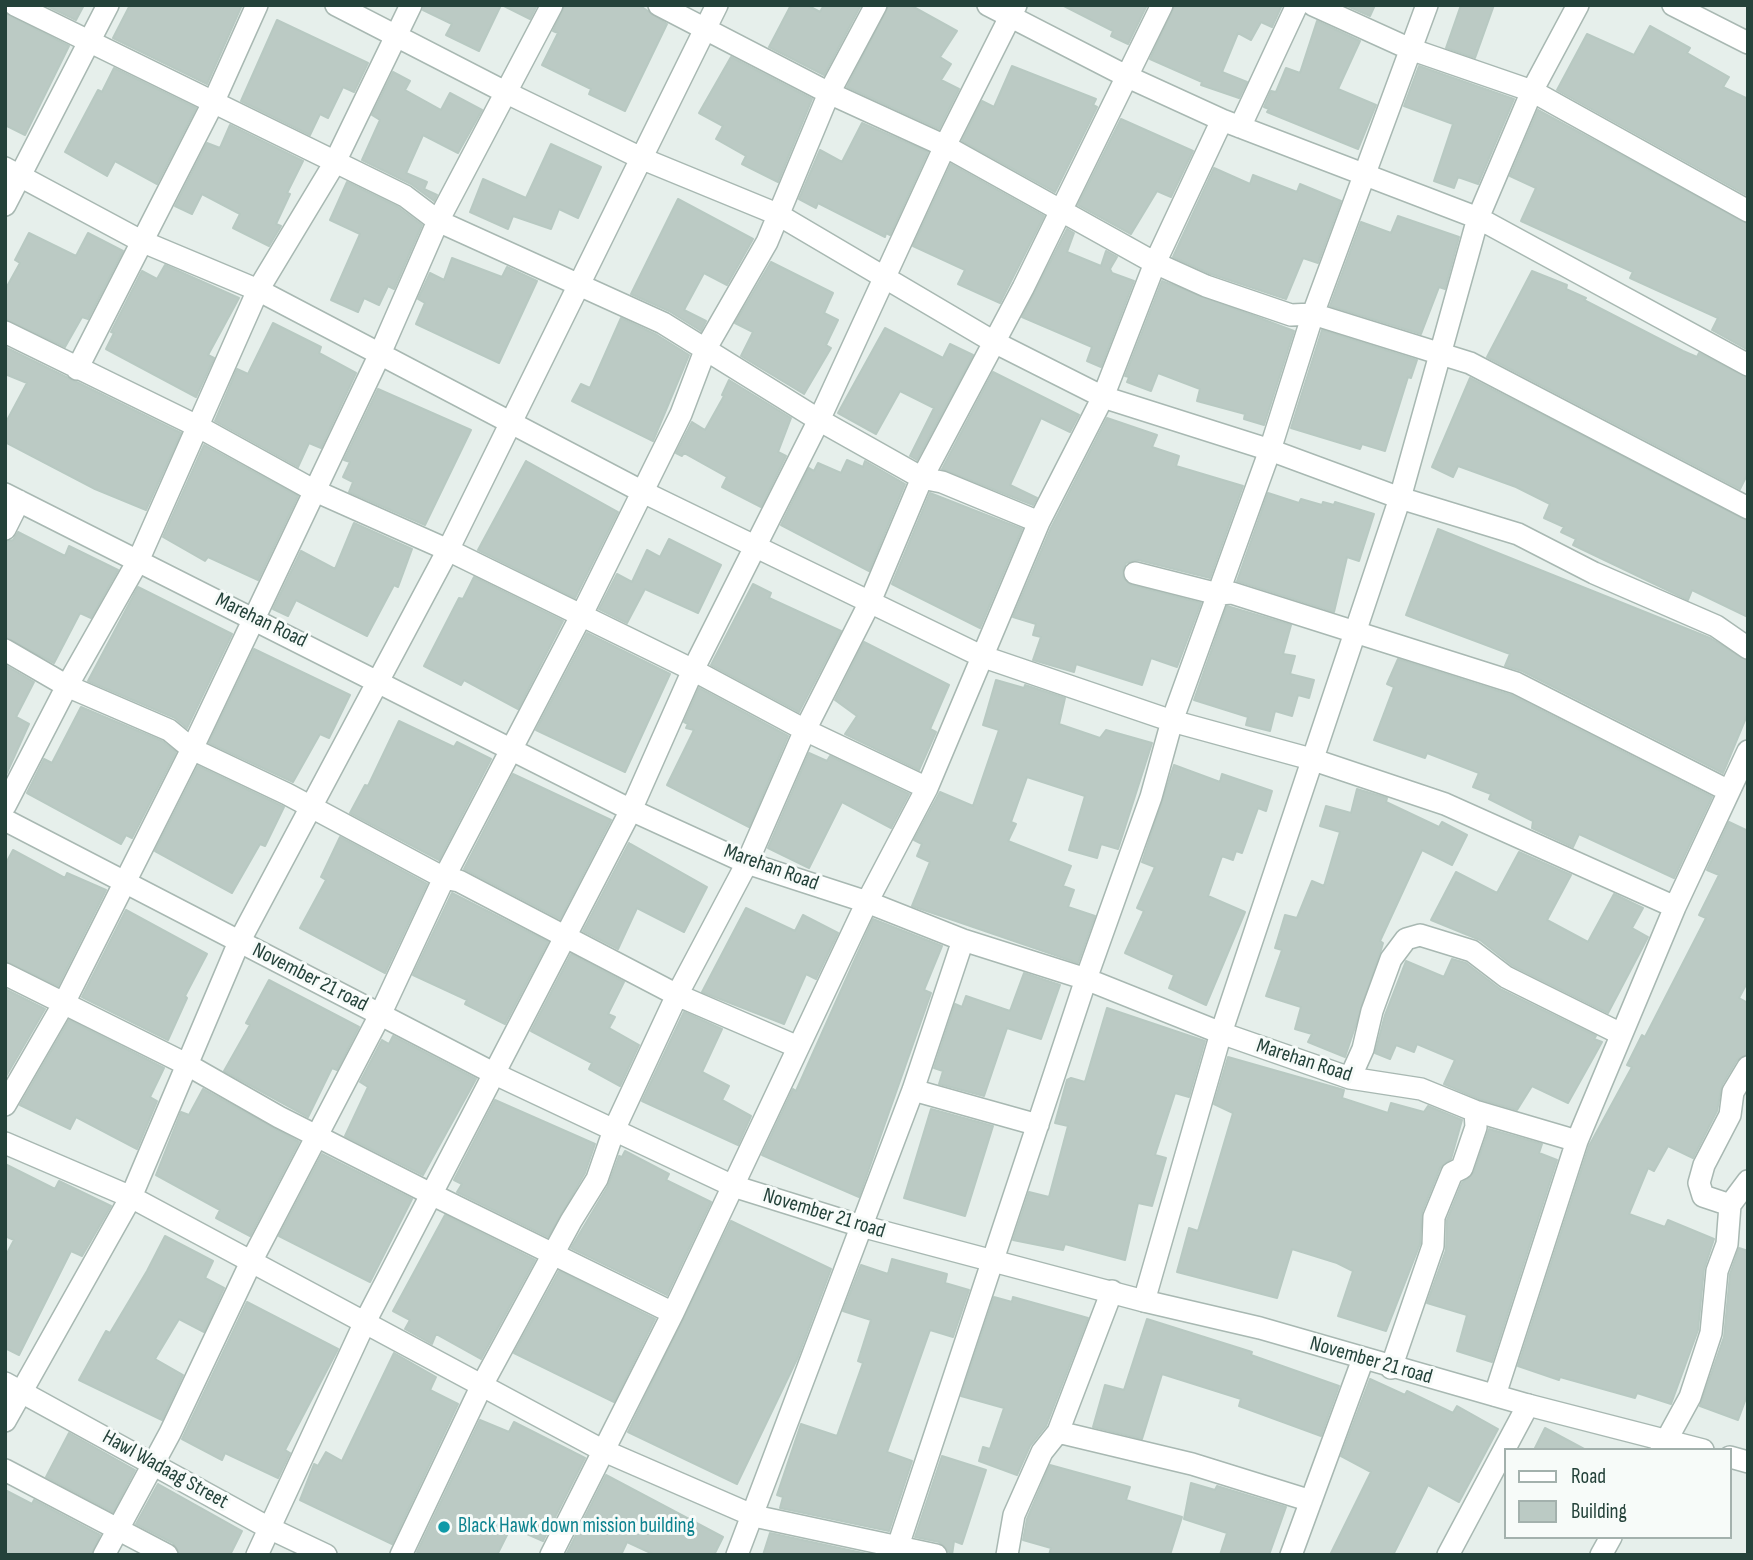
<!DOCTYPE html>
<html>
<head>
<meta charset="utf-8">
<style>
	body { margin:0 }
	#map { position:relative; width:1753px; height:1560px; overflow:hidden; background:#e6efeb; font-family:"Sofia Sans Condensed",sans-serif }
	canvas { display:block }
	.frame { position:absolute; inset:0; border:7px solid #24423a; pointer-events:none }
	.legend { position:absolute; left:1504px; top:1448px; width:228px; height:91px; box-sizing:border-box; background:#f7fbf9; border:2px solid #a3b1ad; margin:0; padding:9px 12px; list-style:none; font-size:21px; color:#24423a }
	.legend li { display:flex; align-items:center; gap:14px; height:35px }
	.legend b { width:35px; border:2px solid #a3b1ad }
</style>
</head>
<body>
<div id="map">
<canvas width="1753" height="1560"></canvas>
<div class="frame"></div>
<ul class="legend">
<li><b style="height:9px;background:#fff"></b>Road</li>
<li><b style="height:19px;background:#bbcac4"></b>Building</li>
</ul>
</div>
<script>
const c = document.querySelector('canvas').getContext('2d');
c.lineJoin = 'round';
function fillPath(path, color) { c.fillStyle = color; c.fill(path, 'evenodd'); }
const poly = rows => new Path2D(rows.map(r => 'M' + r).join(''));
function trace(path, color, width, dash) { c.strokeStyle = color; c.lineWidth = width; c.lineCap = dash ? 'butt' : 'round'; c.setLineDash(dash || []); c.stroke(path); }
function write(font, color, halo, rows, align = 'center') {
  c.font = font + ' "Sofia Sans Condensed",sans-serif'; c.lineWidth = 6; c.setLineDash([]); c.textBaseline = 'middle'; c.strokeStyle = halo; c.fillStyle = color; for (const [text, x, y, turn = 0] of rows) {
    c.save(); c.translate(x, y); c.rotate((+turn || 0) * Math.PI / 180); c.textAlign = isNaN(turn) ? turn : align; if (halo) c.strokeText(text, 0, 0); c.fillText(text, 0, 0); c.restore();
  }
}
const building = poly([
	[45,5,84,5,76,20,45,5],
	[130,5,242,5,207,84,113,38,130,5],
	[424,5,501,5,479,51,446,35,452,24,423,10,424,5],
	[502,5,537,5,530,19,502,5],
	[565,5,639,5,667,24,625,111,589,94,591,89,542,65,558,33,553,31,565,5],
	[791,5,807,5,820,12,824,5,861,5,824,75,769,47,791,5],
	[889,5,910,5,957,31,940,57,951,64,941,80,959,89,939,129,847,87,889,5],
	[1062,5,1147,5,1128,44,1111,36,1113,31,1062,5],
	[1175,5,1282,5,1272,27,1261,22,1251,40,1238,33,1222,72,1247,82,1239,98,1201,85,1202,82,1150,59,1175,5],
	[1345,5,1375,5,1370,16,1345,5],
	[1461,5,1494,5,1475,58,1446,48,1461,5],
	[5,13,69,46,25,135,5,125,5,13],
	[277,20,368,63,354,92,343,87,328,118,320,114,310,135,241,101,277,20],
	[1317,21,1360,41,1338,89,1376,105,1358,149,1267,112,1269,109,1264,107,1271,91,1276,92,1286,68,1300,73,1317,21],
	[1650,26,1690,48,1687,53,1729,77,1723,87,1748,99,1748,196,1557,90,1587,34,1634,55,1650,26],
	[731,57,812,99,778,182,742,164,746,156,716,139,723,126,699,113,731,57],
	[1012,66,1096,99,1093,105,1097,107,1055,192,962,141,982,101,994,107,1012,66],
	[1419,66,1514,99,1478,184,1458,177,1454,188,1434,181,1453,124,1404,106,1419,66],
	[114,68,196,108,157,184,115,161,107,176,65,152,98,90,102,92,114,68],
	[393,72,410,81,405,90,441,110,450,93,482,110,458,153,423,135,406,173,427,182,424,189,437,195,434,201,411,184,362,160,380,120,372,115,393,72],
	[1538,110,1748,224,1748,350,1712,330,1718,318,1630,278,1633,272,1521,221,1536,188,1510,176,1538,110],
	[1121,119,1193,151,1171,197,1157,191,1131,234,1078,205,1121,119],
	[862,123,928,152,890,235,886,233,885,237,818,203,816,208,799,199,820,150,842,162,862,123],
	[230,125,303,161,287,193,290,194,276,224,281,226,269,246,233,228,240,214,202,194,192,214,175,206,207,143,220,148,230,125],
	[551,144,601,167,578,218,559,209,551,229,513,216,508,229,470,212,483,179,526,198,551,144],
	[951,164,1044,216,1000,303,958,284,965,270,913,246,951,164],
	[1214,168,1250,184,1253,175,1297,192,1300,184,1341,201,1318,263,1303,258,1286,299,1211,274,1173,257,1214,168],
	[347,182,398,207,422,225,394,289,388,286,379,305,364,298,358,312,331,300,360,234,330,220,347,182],
	[678,199,753,239,727,285,704,273,684,310,706,321,701,331,669,311,631,294,678,199],
	[1398,216,1459,237,1445,289,1439,287,1421,334,1330,306,1361,222,1391,233,1398,216],
	[1067,229,1074,233,1067,252,1101,266,1106,251,1117,257,1110,269,1112,273,1134,281,1101,367,1087,361,1092,347,1022,317,1067,229],
	[29,233,76,256,88,233,123,251,88,319,82,317,65,347,5,319,5,290,20,263,15,260,29,233],
	[452,258,502,277,507,267,537,281,499,363,416,324,425,303,418,299,430,273,444,280,452,258],
	[771,262,833,293,824,313,838,320,826,345,831,348,804,394,741,356,753,332,735,323,771,262],
	[165,265,239,298,208,355,214,358,196,397,106,349,114,333,111,332,142,271,157,279,165,265],
	[1532,271,1567,285,1566,289,1586,298,1584,300,1683,351,1697,357,1699,353,1748,378,1748,473,1740,489,1487,357,1532,271],
	[1162,281,1294,331,1264,425,1244,419,1245,414,1197,401,1200,389,1158,373,1151,391,1127,382,1129,377,1125,376,1162,281],
	[621,318,657,335,689,355,653,441,572,401,581,384,590,388,621,318],
	[273,323,321,347,319,353,356,373,321,448,309,443,298,467,215,421,237,369,248,374,273,323],
	[885,328,943,358,950,344,973,355,917,460,910,456,934,408,900,391,876,434,838,413,885,328],
	[1322,330,1417,360,1411,378,1408,377,1385,451,1362,444,1360,449,1291,428,1322,330],
	[5,347,181,433,146,510,95,489,5,442,5,424,27,383,5,374,5,347],
	[993,372,1079,415,1070,432,1041,418,1010,485,1037,498,1033,505,942,469,993,372],
	[1470,378,1748,521,1748,617,1692,590,1688,600,1573,545,1576,539,1561,532,1564,527,1544,518,1550,504,1516,487,1458,466,1453,477,1432,467,1470,378],
	[729,380,791,418,778,452,786,456,761,507,722,487,727,477,684,453,682,456,676,453,692,422,705,430,724,396,722,395,729,380],
	[378,389,471,430,425,525,349,492,353,482,343,477,350,462,344,460,378,389],
	[1107,418,1157,435,1152,447,1179,456,1176,466,1243,486,1210,578,1138,560,1126,563,1123,569,1123,577,1131,585,1201,603,1177,667,1151,658,1142,685,1076,664,1074,672,1033,660,1041,637,1033,635,1036,624,1013,617,1051,528,1107,418],
	[204,445,298,496,258,580,208,557,205,561,163,537,204,445],
	[847,460,863,467,865,461,905,484,869,571,781,525,809,468,814,471,818,463,841,473,847,460],
	[526,461,618,512,575,598,478,550,526,461],
	[930,493,1022,529,980,628,892,584,930,493],
	[1268,493,1299,503,1301,499,1322,505,1323,502,1334,505,1335,502,1374,514,1359,561,1347,557,1334,612,1237,581,1268,493],
	[354,523,412,549,398,587,394,585,367,636,296,600,288,616,273,609,301,551,335,569,354,523],
	[1438,529,1710,638,1748,661,1748,713,1723,773,1522,671,1505,666,1510,654,1406,615,1438,529],
	[18,532,65,556,69,546,118,570,91,618,80,613,54,663,5,637,5,542,13,540,18,532],
	[669,539,721,565,698,613,645,589,627,623,599,609,617,574,632,582,647,550,660,557,669,539],
	[474,577,563,621,518,709,464,680,461,685,424,666,459,598,463,599,474,577],
	[753,584,771,593,769,598,841,631,799,712,711,665,753,584],
	[138,587,232,634,187,728,175,718,88,681,138,587],
	[1227,606,1291,625,1283,654,1295,656,1290,674,1314,680,1309,698,1298,695,1292,716,1275,711,1270,731,1246,725,1248,717,1194,700,1227,606],
	[587,633,670,674,625,772,536,730,587,633],
	[864,642,949,685,930,729,936,732,919,770,845,734,857,716,835,700,864,642],
	[254,649,350,695,329,738,320,734,293,782,209,743,254,649],
	[1398,659,1511,695,1712,797,1674,878,1579,834,1573,847,1532,828,1533,821,1489,799,1491,794,1473,787,1479,773,1427,753,1425,758,1374,740,1394,687,1387,684,1398,659],
	[5,665,34,682,16,717,29,724,5,777,5,665],
	[996,680,1024,688,1025,685,1065,698,1059,724,1100,738,1106,730,1152,743,1118,849,1101,844,1097,858,1069,850,1085,796,1027,777,1011,822,1016,824,1008,841,1071,866,1063,886,1074,890,1068,907,1095,916,1078,963,912,906,930,862,917,856,922,844,914,840,940,792,973,806,999,730,983,725,996,680],
	[699,688,788,736,749,827,667,785,694,730,686,728,688,724,684,722,699,688],
	[81,707,162,741,176,752,132,838,126,835,121,844,27,793,44,759,52,763,81,707],
	[399,721,454,747,457,742,491,759,439,860,350,813,365,785,368,786,399,721],
	[809,753,827,761,830,756,909,794,891,828,842,802,809,868,768,848,809,753],
	[1174,765,1220,782,1222,774,1272,791,1266,811,1258,808,1242,853,1236,851,1233,860,1222,856,1208,896,1245,912,1206,1005,1169,988,1174,975,1125,953,1144,911,1137,908,1155,867,1142,862,1174,765],
	[198,766,284,807,265,846,260,844,232,893,155,851,198,766],
	[513,774,611,820,560,919,464,869,513,774],
	[1357,789,1387,798,1386,802,1439,827,1442,822,1467,835,1452,865,1422,850,1380,941,1383,943,1381,950,1345,1057,1308,1042,1312,1034,1295,1029,1301,1007,1266,996,1282,950,1275,948,1285,915,1297,918,1312,881,1324,886,1340,832,1320,826,1326,806,1351,813,1357,789],
	[1729,822,1748,831,1748,981,1739,998,1748,1003,1748,1054,1737,1060,1722,1085,1717,1111,1693,1158,1668,1146,1654,1171,1648,1168,1629,1214,1665,1227,1668,1220,1714,1239,1704,1269,1698,1330,1671,1404,1637,1393,1635,1398,1560,1377,1559,1380,1518,1366,1589,1146,1632,1067,1627,1065,1642,1035,1645,1037,1706,918,1699,915,1719,875,1707,870,1729,822],
	[340,837,427,884,385,973,300,928,326,880,321,877,340,837],
	[629,843,707,887,684,932,637,908,618,949,583,931,629,843],
	[13,850,65,878,67,873,106,890,58,986,5,961,5,865,13,850],
	[1519,852,1571,875,1547,920,1588,942,1614,894,1643,908,1632,928,1648,937,1608,1013,1513,966,1480,940,1431,920,1456,872,1497,893,1519,852],
	[452,893,548,942,505,1024,465,1004,467,1000,413,975,452,893],
	[746,908,795,931,803,915,838,933,816,979,806,974,784,1024,702,992,746,908],
	[126,910,207,954,185,996,187,998,168,1040,82,997,126,910],
	[873,919,942,946,924,990,931,993,859,1197,762,1155,793,1089,796,1091,873,919],
	[571,954,624,982,608,1014,615,1017,609,1028,639,1045,620,1086,589,1069,592,1063,531,1031,571,954],
	[1452,959,1466,963,1500,989,1596,1036,1594,1039,1602,1042,1568,1103,1532,1086,1517,1110,1479,1099,1444,1084,1455,1060,1417,1044,1414,1052,1396,1045,1390,1059,1375,1053,1385,1015,1406,961,1444,977,1452,959],
	[1024,973,1060,985,1041,1039,1007,1028,984,1096,939,1084,943,1071,934,1068,955,1004,962,1007,966,996,1010,1011,1024,973],
	[269,980,359,1027,337,1070,332,1068,308,1117,224,1071,250,1025,246,1023,269,980],
	[5,989,45,1009,5,1078,5,989],
	[1107,1008,1205,1041,1189,1097,1175,1093,1155,1155,1166,1158,1152,1206,1138,1203,1125,1260,1065,1244,1063,1250,1013,1240,1029,1192,1049,1197,1068,1126,1055,1123,1067,1080,1071,1078,1085,1082,1107,1008],
	[684,1012,722,1029,702,1072,729,1086,722,1100,751,1116,738,1145,642,1101,684,1012],
	[69,1020,164,1068,150,1097,157,1101,137,1149,76,1117,70,1129,20,1105,69,1020],
	[393,1036,476,1079,423,1175,345,1136,368,1087,360,1082,382,1040,389,1044,393,1036],
	[1228,1057,1344,1090,1342,1098,1388,1113,1391,1103,1424,1112,1428,1106,1462,1120,1451,1159,1440,1168,1422,1212,1420,1244,1386,1331,1338,1316,1353,1271,1337,1263,1292,1249,1277,1298,1177,1272,1189,1228,1198,1231,1233,1113,1214,1104,1228,1057],
	[203,1089,299,1142,250,1236,216,1218,220,1210,156,1175,181,1112,189,1115,203,1089],
	[495,1100,595,1144,585,1173,548,1237,457,1192,462,1184,454,1180,495,1100],
	[931,1109,993,1126,965,1216,904,1198,931,1109],
	[1489,1129,1542,1144,1539,1153,1557,1160,1492,1362,1457,1351,1467,1315,1427,1303,1446,1250,1447,1220,1462,1183,1474,1172,1489,1129],
	[625,1151,669,1174,666,1180,711,1202,667,1295,571,1248,608,1186,619,1156,622,1157,625,1151],
	[322,1154,412,1199,370,1282,279,1236,322,1154],
	[5,1164,55,1189,59,1181,111,1206,82,1256,71,1251,19,1355,5,1348,5,1257,14,1240,5,1236,5,1164],
	[445,1215,535,1260,481,1359,436,1334,432,1344,405,1329,410,1320,393,1311,445,1215],
	[731,1221,831,1269,798,1357,737,1484,628,1432,731,1221],
	[165,1236,213,1261,205,1278,224,1288,204,1332,179,1319,155,1359,183,1375,162,1420,79,1380,106,1331,110,1333,147,1271,165,1236],
	[1739,1248,1748,1251,1748,1393,1738,1420,1700,1406,1724,1337,1730,1274,1739,1248],
	[892,1259,947,1274,945,1283,969,1290,953,1337,930,1330,887,1452,912,1461,889,1531,780,1508,783,1497,777,1495,801,1424,837,1436,863,1363,858,1361,871,1320,843,1311,861,1265,888,1274,892,1259],
	[559,1271,655,1319,614,1402,514,1353,559,1271],
	[994,1297,1012,1302,1013,1297,1088,1318,1046,1426,1030,1446,1017,1475,979,1461,983,1447,990,1449,1004,1408,961,1396,994,1297],
	[247,1302,338,1349,285,1450,290,1453,278,1478,225,1453,222,1460,182,1439,247,1302],
	[1147,1319,1252,1352,1251,1355,1339,1386,1321,1436,1239,1406,1241,1399,1162,1374,1142,1439,1093,1427,1105,1385,1124,1390,1147,1319],
	[394,1353,436,1377,430,1390,458,1404,392,1544,300,1500,314,1464,318,1466,326,1452,342,1461,394,1353],
	[1370,1379,1405,1395,1407,1391,1453,1413,1457,1406,1498,1429,1459,1502,1428,1485,1393,1555,1330,1555,1371,1472,1341,1456,1370,1379],
	[480,1420,509,1432,514,1422,585,1458,543,1541,511,1527,497,1555,423,1555,417,1552,480,1420],
	[1545,1428,1586,1450,1534,1450,1545,1428],
	[69,1433,135,1470,113,1512,46,1477,69,1433],
	[942,1456,986,1470,962,1544,954,1541,952,1555,939,1542,915,1537,942,1456],
	[1050,1465,1130,1487,1126,1500,1182,1517,1170,1555,1049,1555,1051,1548,1023,1540,1027,1519,1050,1465],
	[606,1475,723,1537,714,1555,655,1555,627,1542,621,1555,566,1555,606,1475],
	[1191,1483,1215,1490,1217,1486,1286,1507,1269,1555,1220,1555,1227,1533,1184,1519,1191,1483],
	[158,1484,242,1531,230,1555,180,1555,173,1543,136,1524,158,1484],
	[5,1490,32,1504,34,1500,100,1535,91,1555,5,1555,5,1490],
	[770,1533,872,1555,763,1555,770,1533]
]);
fillPath(building, '#bbcac4');
trace(building, '#b8c9c2', 2);
const minor = poly([
	[15,5,405,196,438,221,663,323,819,420,922,478,942,482,1039,522],
	[336,5,507,93,643,159,777,214,994,342,1103,397,1270,450,1400,498,1518,534,1594,573,1716,626,1748,648],
	[659,5,829,93,945,146,1155,263,1206,286,1291,315,1313,314,1470,363,1748,508],
	[988,5,1128,77,1222,120,1478,218,1748,365],
	[1313,5,1410,49,1532,91,1748,211],
	[1673,5,1748,43],
	[1240,127,1297,5],
	[5,168,141,241,258,290,641,491,981,656,1172,721,1311,759,1445,804,1675,907],
	[5,205,108,5],
	[5,332,199,427,313,490,448,550,693,670,805,730,927,788],
	[77,369,213,103,257,5],
	[5,494,631,810,747,863,867,902,963,940,1086,979,1221,1033,1350,1078,1421,1089,1475,1111,1577,1141],
	[5,529,19,501],
	[1135,573,1218,594,1232,593,1516,683,1729,791],
	[5,650,67,686,169,730,192,749,287,794,444,878,459,881,677,995,798,1047],
	[5,806,67,686,138,561,258,290,334,164,411,5],
	[5,974,186,1064,279,1117,431,1194,673,1313],
	[1350,1078,1363,1049,1372,1011,1391,959,1406,939,1420,935,1472,951,1506,977,1621,1034],
	[913,1090,1038,1125],
	[5,1105,64,1003,192,749,379,356,438,221,552,5],
	[5,1143,131,1197,602,1450,754,1516,936,1555],
	[1730,1205,1703,1196,1699,1183,1704,1165,1730,1115,1733,1092,1748,1067],
	[1144,1301,1221,1033,1400,498,1478,218,1532,91,1578,5],
	[1391,1368,1433,1246,1434,1217,1452,1173,1462,1168,1476,1127,1475,1111],
	[1495,1395,1577,1141,1675,907,1748,751],
	[5,1421,131,1197,239,942,448,550,717,5],
	[1058,1432,1192,1464,1311,1501],
	[1661,1450,1690,1397,1711,1333,1717,1271,1727,1244,1730,1205,1748,1181],
	[5,1470,167,1555],
	[104,1555,170,1433,252,1260,380,1015,444,878,581,616,681,414,706,348,767,242,829,93,876,5],
	[257,1555,365,1322,631,810,693,670,819,420,945,146,1016,5],
	[401,1555,482,1385,571,1221,597,1179,614,1130,677,995,747,863,805,730,869,604,922,478,1023,288,1162,5],
	[551,1555,673,1313,867,902,927,788,1039,522,1103,397,1155,263,1222,120],
	[737,1555,913,1090,963,940],
	[891,1555,898,1546,1086,979,1151,797,1172,721,1270,450,1313,314,1427,5],
	[1007,1555,1014,1515,1042,1452,1058,1432,1112,1291],
	[1291,1555,1363,1359],
	[1448,1555,1528,1405],
	[1601,1555,1611,1537]
]);
const tertiary = poly([
	[5,820,495,1074,733,1186,861,1226,1144,1301,1260,1328,1528,1405,1703,1450],
	[5,1383,269,1528,326,1555],
	[1730,1457,1748,1462]
]);
trace(minor, '#a8b8b2', 24);
trace(tertiary, '#a8b8b2', 24);
trace(minor, '#fff', 21);
trace(tertiary, '#fff', 21);
for (const [x, y, r, color] of [
	[444,1527,7,"#0f9aa8"]
]) { const dot = new Path2D(); dot.arc(x, y, r, 0, 2 * Math.PI); c.fillStyle = color; c.fill(dot); trace(dot, '#f7fbf9', 2.5); }
write('21px', '#24423a', '#f7fbf9', [
	["Marehan Road",261,621,26],
	["Marehan Road",771,868,20],
	["November 21 road",310,978,27],
	["Marehan Road",1304,1061,18],
	["November 21 road",824,1214,17],
	["November 21 road",1371,1361,16],
	["Hawl Wadaag Street",165,1470,29]
]);
write('21px', '#0d838f', '#f7fbf9', [
	["Black Hawk down mission building",458,1527]
], 'left');
</script>
</body>
</html>
